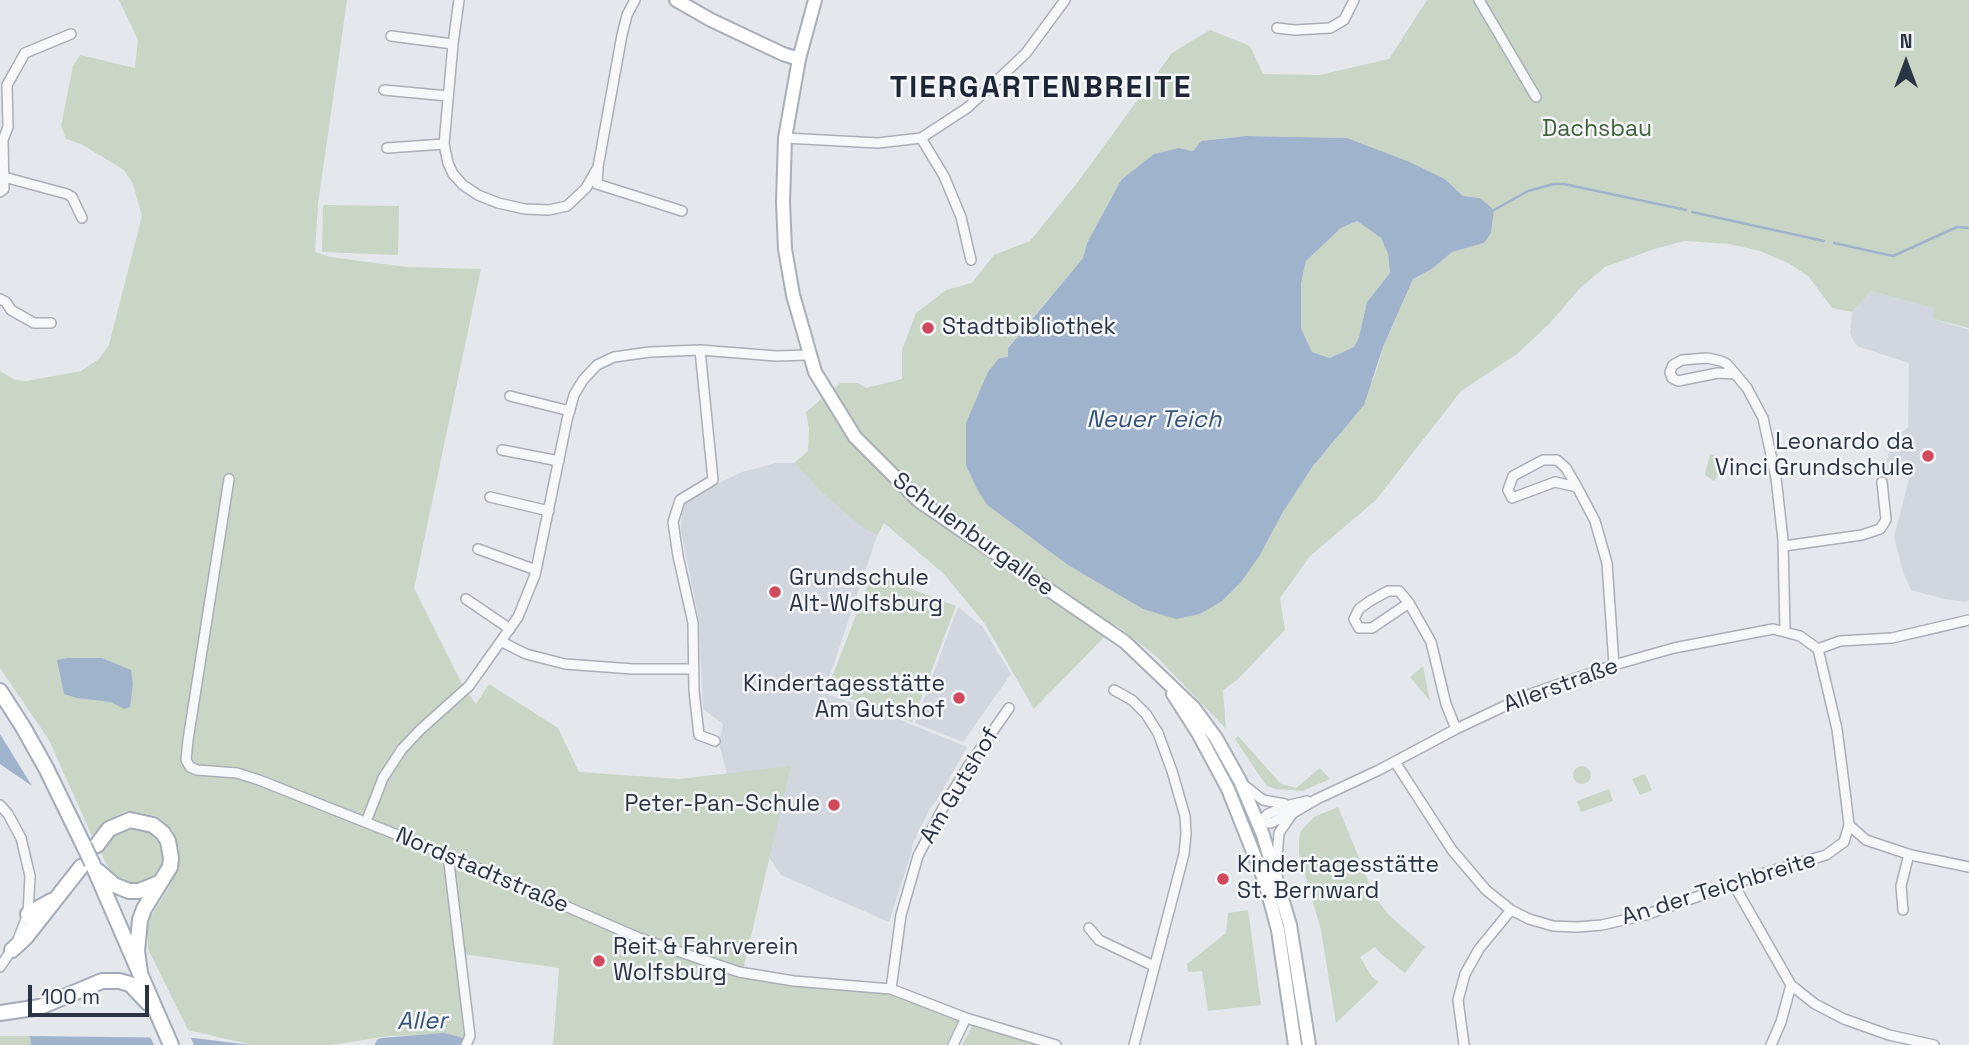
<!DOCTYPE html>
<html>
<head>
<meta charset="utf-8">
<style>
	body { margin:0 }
	#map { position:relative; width:1969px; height:1045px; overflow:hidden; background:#e4e7ec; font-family:"Space Grotesk",sans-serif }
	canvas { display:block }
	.north { position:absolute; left:1871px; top:28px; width:70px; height:70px; -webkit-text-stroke:5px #f4f6f9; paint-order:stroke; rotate:0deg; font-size:19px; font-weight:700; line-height:28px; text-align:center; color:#2b3445 }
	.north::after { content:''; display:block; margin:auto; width:24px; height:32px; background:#2b3445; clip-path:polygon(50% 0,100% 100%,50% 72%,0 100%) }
	.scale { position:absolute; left:28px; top:985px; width:121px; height:32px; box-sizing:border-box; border:4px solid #2b3445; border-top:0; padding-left:9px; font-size:21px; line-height:24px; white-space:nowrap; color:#2b3445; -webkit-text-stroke:5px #f4f6f9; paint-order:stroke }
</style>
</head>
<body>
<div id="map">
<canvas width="1969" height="1045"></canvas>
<div class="north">N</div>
<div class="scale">100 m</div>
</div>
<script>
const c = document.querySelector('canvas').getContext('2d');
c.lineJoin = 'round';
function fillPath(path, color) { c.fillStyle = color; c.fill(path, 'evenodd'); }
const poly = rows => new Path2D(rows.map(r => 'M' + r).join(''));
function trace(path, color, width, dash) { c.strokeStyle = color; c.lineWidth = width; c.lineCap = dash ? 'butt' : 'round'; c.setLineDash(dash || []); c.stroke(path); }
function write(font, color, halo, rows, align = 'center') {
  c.font = font + ' "Space Grotesk",sans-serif'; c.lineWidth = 5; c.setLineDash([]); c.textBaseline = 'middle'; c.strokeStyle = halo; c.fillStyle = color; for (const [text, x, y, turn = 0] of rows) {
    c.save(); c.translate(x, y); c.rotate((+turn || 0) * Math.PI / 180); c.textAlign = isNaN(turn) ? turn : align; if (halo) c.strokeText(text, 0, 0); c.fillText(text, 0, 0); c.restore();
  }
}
fillPath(poly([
	[1871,291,1934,308,1934,319,1969,330,1969,600,1966,602,1944,599,1911,590,1903,572,1894,537,1909,479,1884,472,1892,441,1908,427,1909,363,1857,346,1850,334,1852,312],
	[776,463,794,463,822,493,877,536,825,690,812,686,811,689,883,713,967,747,937,800,929,810,912,845,912,850,889,922,781,875,738,812,719,744,723,724,703,709,699,620,681,531,682,514,686,502,707,489,742,472],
	[958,607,982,626,1011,674,963,742,915,723]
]), '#d2d6de');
fillPath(poly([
	[119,0,347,0,318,204,315,252,330,257,406,267,481,269,414,588,463,686,476,704,489,684,558,728,579,772,679,779,791,766,743,970,707,960,703,966,734,976,793,986,879,992,904,998,959,1019,946,1045,553,1045,559,968,456,953,464,1038,438,1035,390,1036,331,1045,252,1045,188,1030,148,949,147,931,151,916,169,887,179,866,179,849,173,830,156,816,125,811,103,823,92,836,49,740,0,668,0,371,15,380,27,381,81,371,99,359,109,345,142,216,133,184,124,170,81,144,66,139,61,126,73,66,80,55,135,68,138,40],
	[1427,0,1969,0,1969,328,1934,319,1933,308,1871,291,1852,312,1832,308,1809,277,1790,264,1760,251,1729,244,1684,241,1654,249,1605,267,1580,288,1550,323,1517,354,1461,391,1376,500,1310,556,1280,598,1285,630,1238,679,1223,690,1226,729,1157,657,1116,625,1034,709,985,624,944,574,884,523,877,536,860,525,822,493,794,463,808,451,809,429,806,412,840,383,858,383,866,388,902,379,902,350,916,313,946,290,972,283,994,255,1030,241,1077,183,1172,53,1210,30,1250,46,1263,74,1320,75,1389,59],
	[1246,136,1347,138,1410,162,1445,179,1463,196,1480,198,1484,243,1452,252,1432,269,1413,279,1383,347,1374,378,1334,441,1313,466,1283,512,1260,555,1104,585,1068,565,987,505,978,491,966,466,966,423,999,358,1008,357,1008,347,1083,258,1087,243,1121,180,1179,148,1193,151,1201,141],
	[323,205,399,206,398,255,322,252],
	[1357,221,1381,238,1388,254,1390,273,1367,302,1359,337,1354,348,1331,358,1312,352,1301,328,1301,284,1306,261,1341,228],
	[1710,454,1716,456,1718,466,1722,466,1723,470,1714,481,1705,475],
	[872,574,956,606,912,722,827,690],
	[1423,666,1430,701,1410,677],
	[1238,736,1281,784,1296,788,1320,768,1330,779,1302,791,1275,789,1267,786,1259,775,1235,739],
	'1573 775a9 9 0 1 1 18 0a9 9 0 1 1-18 0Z',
	[1645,774,1652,790,1640,795,1632,779],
	[1609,789,1613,801,1581,812,1577,801],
	[1338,807,1375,897,1389,915,1425,947,1405,973,1381,954,1375,947,1360,957,1372,977,1379,982,1336,1023,1321,930,1299,854,1299,839,1301,831,1314,817],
	[136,827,152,833,159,841,163,859,160,869,154,877,145,883,132,885,121,882,112,875,101,853,116,833,126,828],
	[1248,910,1261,1005,1208,1011,1202,971,1188,972,1187,964,1226,933,1228,913],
	[973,1024,1043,1045,962,1045],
	[0,1036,30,1036,31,1045,0,1045]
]), '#c9d6c5');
fillPath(poly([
	[1246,136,1347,138,1410,162,1445,179,1463,196,1480,198,1494,210,1491,233,1484,243,1452,252,1432,269,1413,279,1383,347,1364,405,1313,466,1283,512,1260,555,1241,582,1222,601,1200,614,1176,619,1143,609,1068,565,987,505,978,491,966,466,966,423,988,372,999,358,1008,357,1008,348,1083,258,1087,243,1121,180,1154,154,1179,148,1193,151,1201,141],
	[1357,221,1381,238,1388,254,1390,273,1367,302,1359,337,1354,347,1330,358,1312,352,1301,328,1301,284,1306,261,1341,228],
	[68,658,102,658,131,670,133,684,130,707,124,709,111,702,77,698,64,694,57,660],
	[0,734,32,786,0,764],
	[30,1036,194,1038,250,1045,31,1045]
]), '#9fb4cc');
fillPath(poly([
	[149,1034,189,1034,194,1045,154,1045]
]), '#e4e7ec');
trace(poly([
	[1494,210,1528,191,1554,184,1564,184,1686,210],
	[1692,212,1824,241],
	[1834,243,1893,256,1957,227,1969,228]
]), '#9fb4cc', 2.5);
trace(poly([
	[382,1045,444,1040,462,1045]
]), '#9fb4cc', 14);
const street = poly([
	[459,0,453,44,444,144,448,163,453,174,463,185,478,195,498,203,525,209,549,210,567,206,586,188,598,167,622,35,627,15,635,0],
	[1479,0,1536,97],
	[1277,28,1295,30,1330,28,1344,20,1354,0],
	[391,36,453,44],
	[7,85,25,53,71,34],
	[384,90,448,96],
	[785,138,878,143,921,138,967,108,1005,73,1026,53,1065,0],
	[921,138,944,176,961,217,971,260],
	[387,148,444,144],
	[598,169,597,184,682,211],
	[4,177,67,194,72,197,82,218],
	[0,192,4,189,3,140,8,127,7,85],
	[0,299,6,302,11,310,34,323,51,323],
	[700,350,713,480,680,500,673,522,678,556,693,623,694,691,699,735,715,741],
	[1734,374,1718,373,1678,381,1672,378,1670,372,1673,365,1682,360,1707,358,1721,361,1727,364,1747,388,1763,418,1776,478,1783,540,1785,631],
	[510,396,570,411],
	[502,450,559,461],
	[229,479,188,740,186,760,190,767,197,770,237,773,259,780,448,855,639,938,739,972,794,981,891,989,966,1018,1056,1045],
	[1577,487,1555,482,1512,498,1508,490,1513,476,1543,460,1557,460,1566,468,1577,487,1595,521,1607,563,1614,665],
	[490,497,549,511],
	[1784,546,1862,535,1880,529,1886,520,1882,482],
	[478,549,536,570],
	[466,599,510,629],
	[1409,603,1372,628,1359,628,1354,619,1359,609,1370,601,1388,591,1399,591,1409,603,1431,642,1446,704,1456,729],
	[502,642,526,654,565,664,633,669,693,669],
	[1818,649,1840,641,1892,638,1969,620],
	[1114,690,1132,700,1146,714,1158,733,1172,771,1185,816,1186,834,1184,854,1134,1045],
	[1395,762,1452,850,1486,890,1511,910,1529,919,1553,926,1577,927,1602,925,1645,915,1765,873,1826,855,1844,842,1849,825,1846,799,1837,729,1818,649],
	[1245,786,1263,800,1285,804],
	[0,805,8,814,21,838,30,876,28,914,17,942,0,967],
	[366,822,383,778,402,749,420,730,469,686,518,617,535,575,567,420,574,395,583,380,597,365,614,357,650,352,700,350,776,356,809,355],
	[1259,823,1271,823,1293,813,1317,799,1379,770,1456,729,1528,695,1614,665,1674,648,1773,629,1800,636,1818,649],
	[1259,823,1268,814,1290,805,1307,801],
	[1849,825,1866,840,1911,855,1969,867],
	[448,855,470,1036,466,1045],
	[1276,870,1279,833,1292,814],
	[1734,885,1791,985,1815,1004,1844,1019,1889,1035,1934,1045],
	[1903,910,1901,886,1909,854],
	[1089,928,1099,940,1154,966],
	[891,989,901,915,918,856,945,804,969,765,1009,708],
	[953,1045,966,1018],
	[1464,1045,1458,1000,1465,974,1479,949,1511,910],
	[1771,1045,1781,1022,1791,985]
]);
const secondary = poly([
	[676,0,711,20,783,54,799,59],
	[815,0,799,59,785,138,783,202,785,249,793,295,815,372,855,437,919,501,1125,642,1194,708,1216,738,1240,781,1263,835,1290,925,1309,1045],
	[1173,694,1198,733,1228,789,1265,882,1278,930,1295,1045]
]);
const primary = poly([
	[0,691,23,727,46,768,84,846],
	[97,845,109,829,130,820,153,825,163,833,168,841,171,858,170,867,144,909,140,920,137,951,140,973],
	[92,863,171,1045],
	[98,871,114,885,129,891,139,891,159,883],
	[28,914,51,901],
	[12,950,26,937,81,867],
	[0,1013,40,1007,102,981,119,981,130,984,148,1003]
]);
trace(street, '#a9aeb7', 12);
trace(secondary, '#a9aeb7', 16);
trace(primary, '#a3abb8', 18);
trace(street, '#f7f8fa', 9);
trace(secondary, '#fff', 12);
trace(primary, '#fff', 14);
const primaryBridge = poly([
	[84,846,92,863]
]);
trace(primaryBridge, '#a3abb8', 18, []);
trace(primaryBridge, '#fff', 14);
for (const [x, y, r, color] of [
	[928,328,7,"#d1495b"],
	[1928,456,7,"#d1495b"],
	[775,592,7,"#d1495b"],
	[959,698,7,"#d1495b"],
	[834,805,7,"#d1495b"],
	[1223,879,7,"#d1495b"],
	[599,961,7,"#d1495b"]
]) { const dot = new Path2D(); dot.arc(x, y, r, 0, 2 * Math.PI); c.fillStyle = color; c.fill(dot); trace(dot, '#f4f6f9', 2.5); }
write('23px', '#3f6138', '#f4f6f9', [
	["Dachsbau",1597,130]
]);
write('23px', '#2b3445', '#f4f6f9', [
	["Stadtbibliothek",942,328],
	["Leonardo da",1914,443,"right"],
	["Vinci Grundschule",1914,469,"right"],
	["Grundschule",789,579],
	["Alt-Wolfsburg",789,605],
	["Kindertagesstätte",945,685,"right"],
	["Am Gutshof",945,711,"right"],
	["Peter-Pan-Schule",820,805,"right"],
	["Kindertagesstätte",1237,866],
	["St. Bernward",1237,892],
	["Reit & Fahrverein",613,948],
	["Wolfsburg",613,974]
], 'left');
write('23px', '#2b3445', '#f4f6f9', [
	["Schulenburgallee",973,535,36],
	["Allerstraße",1561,686,-20],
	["Am Gutshof",960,786,-59],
	["Nordstadtstraße",482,871,23],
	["An der Teichbreite",1719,889,-17]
]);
write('italic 24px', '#34527a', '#f4f6f9', [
	["Neuer Teich",1154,420],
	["Aller",422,1022,-1]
]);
c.letterSpacing = '2px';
write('bold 30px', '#1d2536', '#f4f6f9', [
	["TIERGARTENBREITE",1041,89]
]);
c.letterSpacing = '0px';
</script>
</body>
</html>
